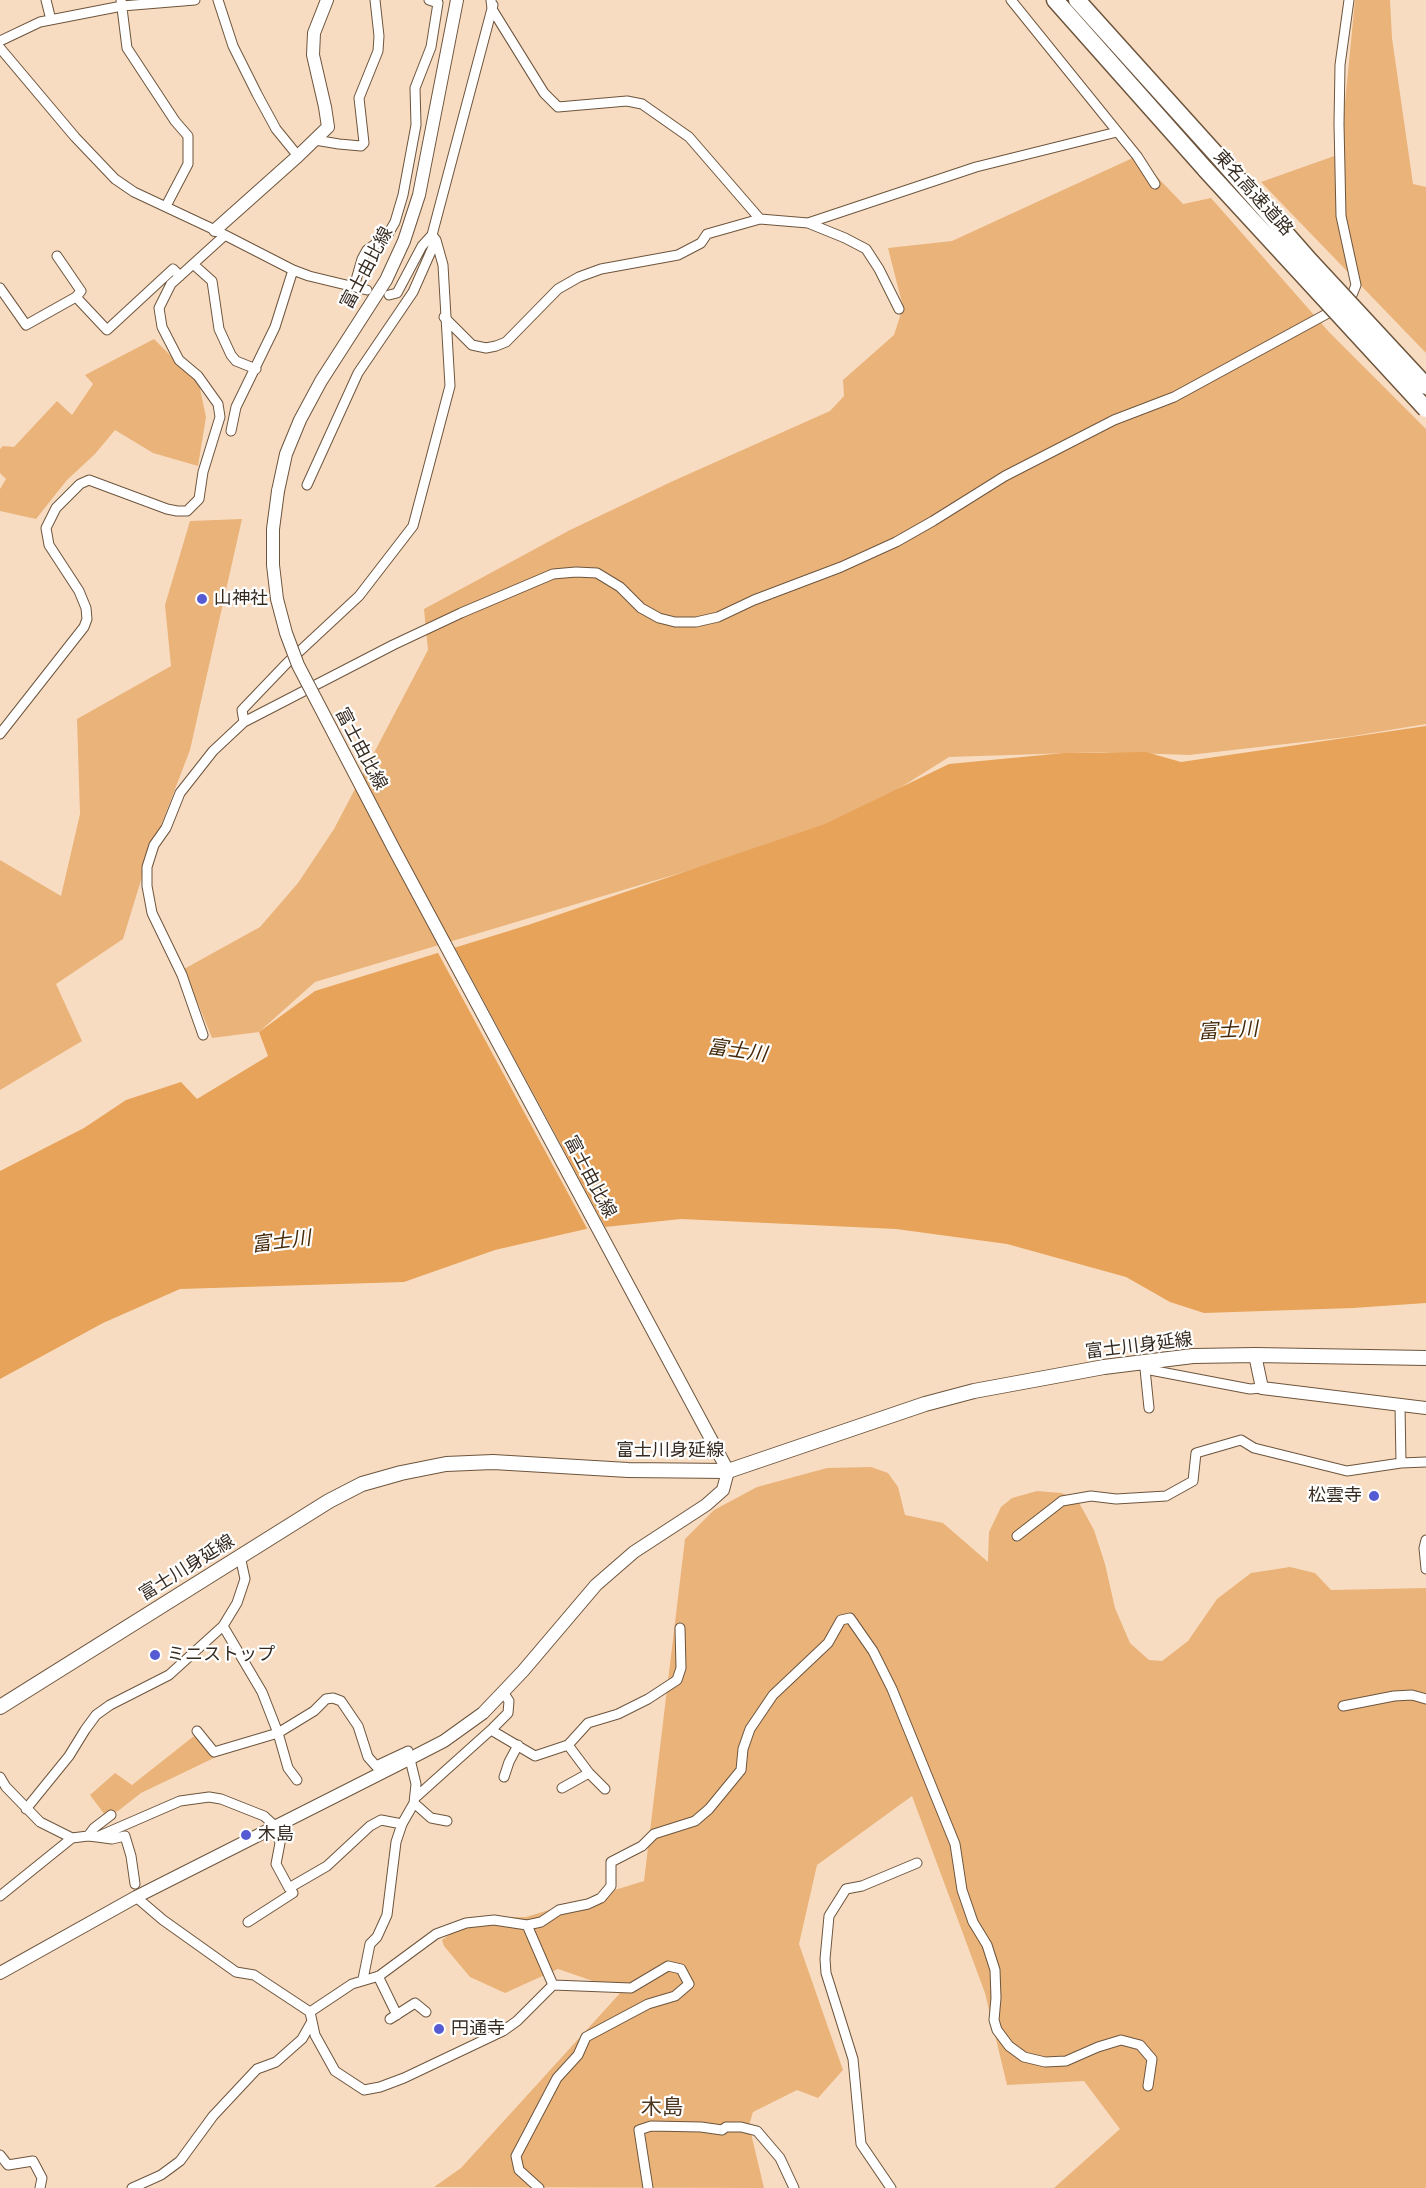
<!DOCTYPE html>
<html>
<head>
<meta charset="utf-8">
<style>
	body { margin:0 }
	canvas { display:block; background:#f8dcc1 }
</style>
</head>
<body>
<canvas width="1426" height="2188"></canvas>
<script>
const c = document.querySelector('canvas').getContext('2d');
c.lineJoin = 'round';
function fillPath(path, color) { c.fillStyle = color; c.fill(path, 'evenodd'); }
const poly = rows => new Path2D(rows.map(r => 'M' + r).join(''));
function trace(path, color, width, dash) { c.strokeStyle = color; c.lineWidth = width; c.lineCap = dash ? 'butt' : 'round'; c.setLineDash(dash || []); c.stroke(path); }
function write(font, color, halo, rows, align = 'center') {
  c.font = font + ' "Work Sans","Noto Sans JP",sans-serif'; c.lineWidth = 4.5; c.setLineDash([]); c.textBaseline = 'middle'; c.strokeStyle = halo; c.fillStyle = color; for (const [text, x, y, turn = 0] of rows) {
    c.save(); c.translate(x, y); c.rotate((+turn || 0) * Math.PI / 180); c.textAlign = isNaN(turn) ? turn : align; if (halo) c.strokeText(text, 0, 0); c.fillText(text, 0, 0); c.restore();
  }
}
fillPath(poly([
	[1355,0,1390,0,1392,38,1413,184,1426,187,1426,353,1261,182,1340,154],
	[1137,156,1183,204,1211,198,1329,332,1426,429,1426,724,1347,737,1189,755,1102,752,949,757,841,825,315,982,259,1032,212,1038,184,969,260,927,298,883,334,829,428,650,424,609,570,530,673,481,830,411,844,396,843,380,894,335,903,307,888,248,952,241],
	[154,339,199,384,206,417,198,466,153,453,115,430,95,454,67,480,36,519,0,511,0,489,6,479,0,473,0,449,3,446,14,447,57,401,72,415,93,384,85,375],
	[242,519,190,750,145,867,123,939,56,984,82,1041,0,1090,0,860,61,896,80,814,77,719,171,666,165,605,190,521],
	[871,1467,888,1473,898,1487,905,1515,943,1523,988,1562,989,1532,1001,1507,1012,1498,1037,1491,1061,1493,1077,1499,1094,1530,1105,1564,1115,1608,1130,1643,1149,1660,1162,1661,1188,1641,1217,1599,1251,1573,1290,1567,1315,1573,1331,1590,1426,1588,1426,2188,1054,2188,1120,2129,1084,2081,1007,2085,985,1993,912,1796,817,1865,799,1944,843,2070,818,2098,797,2090,753,2112,749,2125,764,2188,434,2187,461,2168,622,1991,558,1969,505,1993,470,1977,444,1946,442,1940,473,1918,526,1917,644,1881,685,1539,714,1510,757,1487,827,1468],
	[194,1736,216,1757,141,1793,118,1811,105,1815,90,1795,115,1773,132,1785]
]), '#eab37a');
fillPath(poly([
	[1426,726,1426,1303,1353,1308,1204,1313,1170,1302,1126,1277,1007,1244,896,1229,681,1219,586,1229,495,1250,404,1282,180,1289,103,1323,0,1379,0,1171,84,1128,126,1100,181,1082,197,1099,268,1056,259,1032,315,991,528,925,825,824,949,764,1064,753,1146,752,1181,762]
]), '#e7a35a');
fillPath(poly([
	[454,946,607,1230,589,1232,437,951]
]), '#f8dcc1');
const street = poly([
	[46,0,51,20],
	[121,0,127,48,175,121,188,136,188,164,166,206],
	[218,0,233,46,257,94,276,129,298,156],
	[491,0,492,9,544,93,558,107,627,101,642,104,689,137,760,219],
	[1011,0,1137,156,1155,184],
	[0,41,40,22,122,6,195,0],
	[0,48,75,137,115,179,134,192,215,230,293,270,309,276,367,290],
	[315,140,339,144,361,146,364,143,359,98,378,51,379,36,375,0],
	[808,223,976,167,1117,132],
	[57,256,81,291,76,297],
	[193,264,212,281,219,329,231,355,236,361,256,369],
	[354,287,362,259,367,250,387,236,395,222,403,195,416,125,415,88,431,47,438,3,429,0],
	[0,288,26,325,76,297,107,330,173,269,180,276],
	[389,295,397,293,422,246,432,235,493,5],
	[444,317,472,345,486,348,496,346,506,342,558,289,579,277,601,269,678,255,701,243,707,234,760,219,808,223,845,238,866,249,879,269,899,309],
	[231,431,236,407,275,327,293,270],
	[307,485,358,373,413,292,436,240],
	[244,722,242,710,287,663,359,596,413,526,450,386,443,265,436,240,432,235],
	[0,734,84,627,87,619,86,608,79,591,49,545,46,528,56,508,80,484,89,480,167,509,177,511,187,511,199,499,203,472,220,417,218,404,198,376,179,360,162,327,159,308,171,284,224,236],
	[203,1035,182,975,152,913,147,886,147,867,154,845,166,828,180,793,213,751,244,722,393,645,461,613,553,574,576,572,597,573,620,587,641,608,659,618,675,622,696,622,718,617,754,600,841,567,896,542,933,521,1005,476,1114,420,1174,397,1343,305,1352,295,1356,285,1341,216,1339,124,1340,65,1349,0],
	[1149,1408,1145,1369,1250,1389,1262,1388],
	[1401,1463,1426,1462],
	[1017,1536,1062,1501,1091,1496,1116,1499,1166,1496,1193,1481,1196,1453,1241,1440,1254,1448,1347,1471,1401,1463,1400,1406],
	[1426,1540,1424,1548,1426,1569],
	[223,1626,262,1692,278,1733,314,1711,326,1699,333,1698,341,1701,358,1726,368,1757,376,1766,408,1751,416,1784,414,1803,402,1824,396,1842,387,1915,377,1937,370,1944,363,1979],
	[1343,1706,1394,1696,1412,1695,1426,1699],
	[491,1730,535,1756,568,1745,588,1723,618,1714,648,1699,677,1680,681,1668,680,1628],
	[197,1731,214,1752,278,1733,288,1768,297,1780],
	[568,1745,589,1773,605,1789],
	[0,1777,6,1787,40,1822,72,1838,88,1836,97,1837,180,1801,209,1797,221,1799,264,1816,275,1826,280,1843,276,1864,289,1888,327,1866,370,1826,381,1820,402,1824],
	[504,1777,509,1762,518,1745],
	[562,1788,589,1773],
	[415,1798,493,1728,508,1713,509,1701,503,1692],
	[414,1803,431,1818,447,1821],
	[26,1809,69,1756,85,1730,96,1715,110,1705,169,1675,223,1626,237,1603,245,1579,240,1556],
	[88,1836,94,1828,111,1815],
	[97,1837,112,1839,125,1836,131,1856,135,1884],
	[0,1896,72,1838],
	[136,1897,163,1920,236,1972,254,1975,310,2012,315,2035,335,2071,364,2090,380,2087,404,2078,503,2031,517,2021,553,1985,631,1988,668,1966,681,1969,689,1984,675,1996,648,2004,586,2037,578,2055,557,2078,516,2156,519,2170,539,2188],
	[248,1922,293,1893],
	[527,1925,541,1922,559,1910,588,1904,601,1898,611,1886,611,1862,642,1846,654,1834,695,1821,709,1809,741,1770,743,1749,750,1729,773,1695,828,1643,841,1620,850,1618,873,1651,892,1689,955,1844,962,1890,973,1922,987,1945,995,1970,996,1998,994,2020,997,2030,1009,2046,1024,2057,1045,2062,1066,2061,1098,2047,1121,2040,1140,2045,1152,2059,1148,2086],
	[378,1976,397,2015],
	[310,2012,352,1984,379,1976,436,1934,466,1923,494,1920,527,1925,553,1985],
	[390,2019,415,2003,426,2012],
	[0,2155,8,2165,33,2161,42,2178,40,2188],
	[132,2188,161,2175,180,2161,213,2116,242,2085,257,2069,276,2062,302,2039,311,2023],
	[648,2188,639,2130,651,2126,701,2127,722,2130,726,2127,741,2127,757,2131,780,2158,794,2188],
	[891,2188,861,2144,853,2059,826,1973,825,1959,829,1916,846,1889,862,1886,917,1863]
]);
const secondary = poly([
	[215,230,298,156,328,127,325,107,313,55,314,33,327,0],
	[278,491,286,454,300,420,321,381,386,280,404,241,419,195,457,0],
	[1255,1355,1262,1388,1426,1408],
	[0,1973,136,1897,411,1758,444,1741,483,1713,523,1671,596,1585,634,1552,706,1505,723,1490,728,1471,712,1441]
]);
const primary = poly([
	[0,1707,329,1501,362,1484,401,1473,446,1464,493,1462,628,1470,728,1471,925,1404,974,1391,1104,1367,1193,1356,1255,1355,1426,1358]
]);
const highway = poly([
	[1055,0,1206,170],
	[1077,0,1224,163]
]);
trace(street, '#6d553d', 11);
trace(secondary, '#6d553d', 14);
trace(primary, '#6d553d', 16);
trace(highway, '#6d553d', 19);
trace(street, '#fff', 9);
trace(secondary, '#fff', 12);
trace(primary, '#fff', 14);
trace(highway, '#fff', 16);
const secondaryBridge = poly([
	[278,491,273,529,273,565,277,599,286,633,298,665,395,851,712,1441]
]);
const highwayBridge = poly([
	[1224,163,1310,261,1426,386],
	[1206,170,1426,409]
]);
trace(secondaryBridge, '#6d553d', 14, []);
trace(highwayBridge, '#6d553d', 19, []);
trace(secondaryBridge, '#fff', 12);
trace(highwayBridge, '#fff', 16);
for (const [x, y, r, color] of [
	[202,599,6,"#555cd3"],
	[1374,1496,6,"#555cd3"],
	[155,1655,6,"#555cd3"],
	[246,1835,6,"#555cd3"],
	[439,2029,6,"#555cd3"]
]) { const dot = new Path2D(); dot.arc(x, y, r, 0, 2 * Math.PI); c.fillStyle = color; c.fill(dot); trace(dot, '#fff', 2); }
write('18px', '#362b21', '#fff', [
	["東名高速道路",1253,193,48],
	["富士由比線",367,268,-62],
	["富士由比線",361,749,62],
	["富士由比線",590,1177,62],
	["富士川身延線",1139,1346,-7],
	["富士川身延線",670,1451],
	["富士川身延線",187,1568,-32]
]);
write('18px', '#362b21', '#fff', [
	["山神社",214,599],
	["松雲寺",1362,1496,"right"],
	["ミニストップ",167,1655],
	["木島",258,1835],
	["円通寺",451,2029]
], 'left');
write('italic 20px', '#462a0a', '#fff', [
	["富士川",1228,1031,-3],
	["富士川",737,1051,8],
	["富士川",281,1242,-7]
]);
write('21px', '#4d361f', '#fff', [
	["木島",662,2108]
]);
</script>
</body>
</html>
